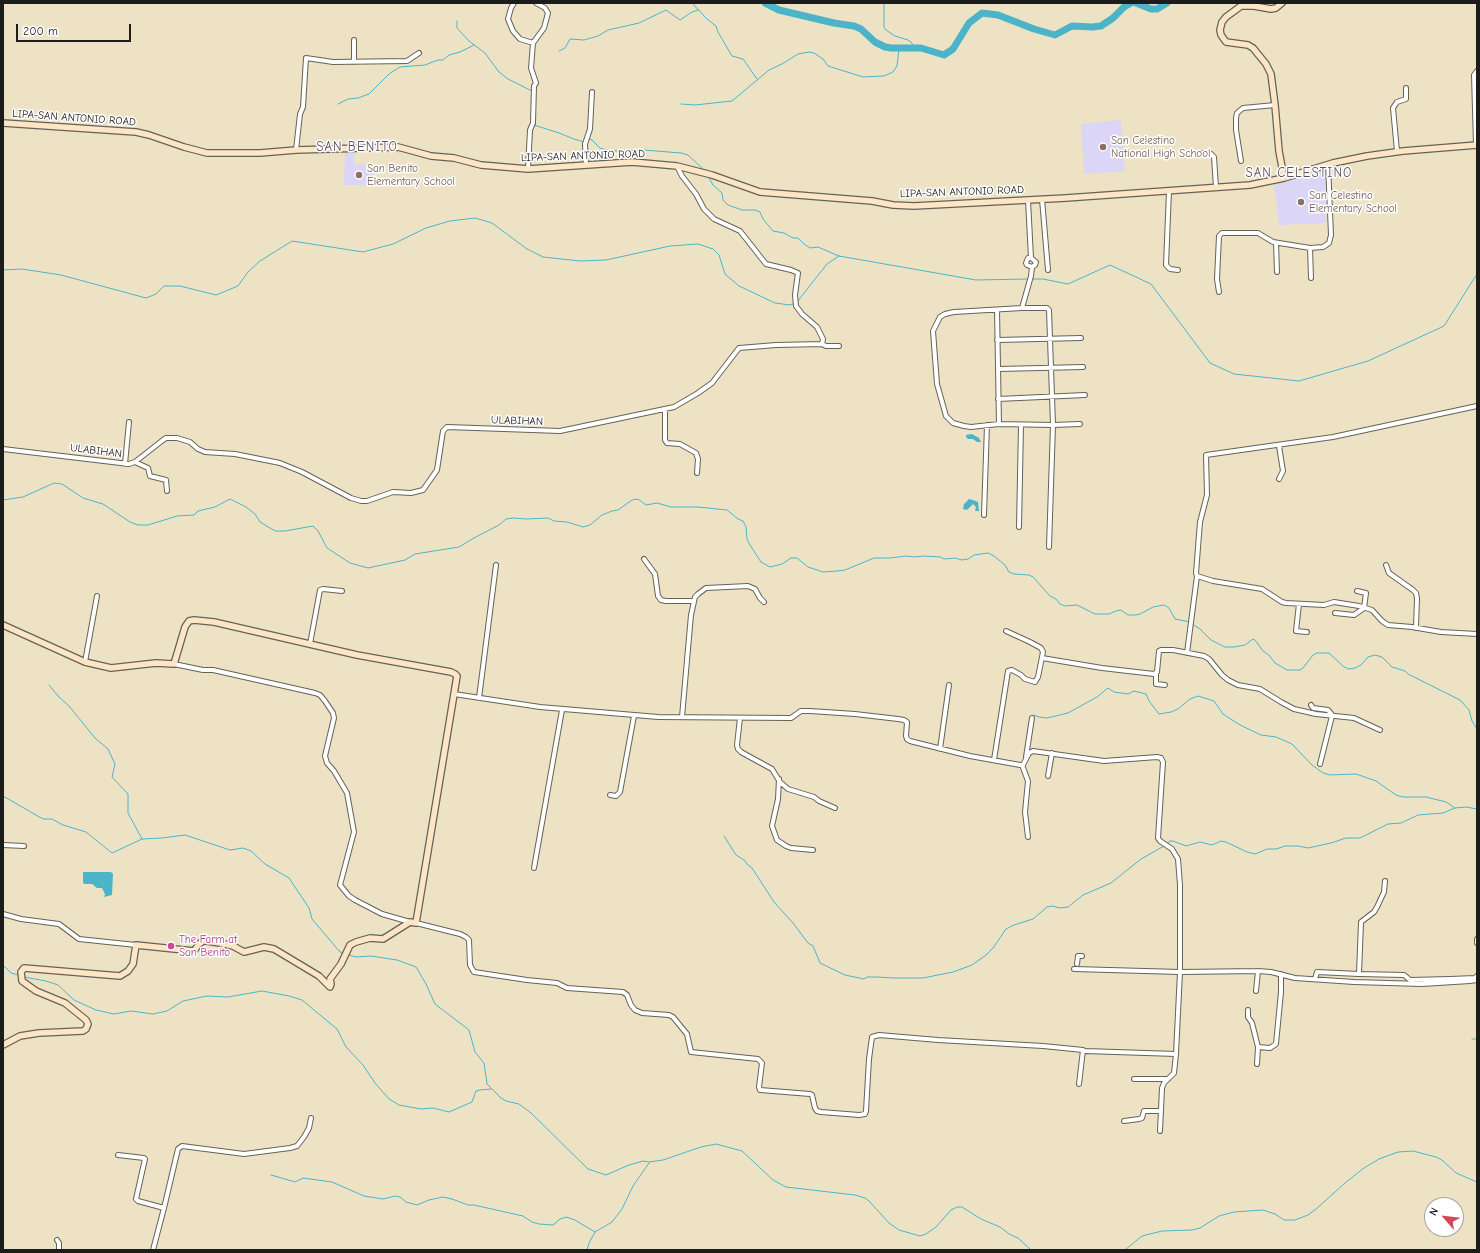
<!DOCTYPE html>
<html>
<head>
<meta charset="utf-8">
<style>
	body { margin:0 }
	#map { position:relative; width:1480px; height:1253px; overflow:hidden; background:#ede3c4; font-family:"Comic Neue",sans-serif }
	canvas { display:block }
	.frame { position:absolute; inset:0; border:4px solid #1c1c1c; pointer-events:none }
	.north { position:absolute; left:1424px; top:1197px; width:40px; height:40px; box-sizing:border-box; background:#fff; border:1px solid #a4a4a4; border-radius:50%; rotate:298deg; font-size:11px; font-weight:700; line-height:16px; text-align:center; color:#1c1c1c }
	.north::after { content:''; display:block; margin:auto; width:14px; height:18px; background:#d1495b; clip-path:polygon(50% 0,100% 100%,50% 72%,0 100%) }
	.scale { position:absolute; left:16px; top:24px; width:115px; height:18px; box-sizing:border-box; border:2px solid #1c1c1c; border-top:0; padding-left:5px; font-size:12px; line-height:14px; white-space:nowrap; color:#1c1c1c; -webkit-text-stroke:3px #fff; paint-order:stroke }
</style>
</head>
<body>
<div id="map">
<canvas width="1480" height="1253"></canvas>
<div class="frame"></div>
<div class="north">N</div>
<div class="scale">200 m</div>
</div>
<script>
const c = document.querySelector('canvas').getContext('2d');
c.lineJoin = 'round';
function fillPath(path, color) { c.fillStyle = color; c.fill(path, 'evenodd'); }
const poly = rows => new Path2D(rows.map(r => 'M' + r).join(''));
function trace(path, color, width, dash) { c.strokeStyle = color; c.lineWidth = width; c.lineCap = dash ? 'butt' : 'round'; c.setLineDash(dash || []); c.stroke(path); }
function write(font, color, halo, rows, align = 'center') {
  c.font = font + ' "Comic Neue",sans-serif'; c.lineWidth = 3; c.setLineDash([]); c.textBaseline = 'middle'; c.strokeStyle = halo; c.fillStyle = color; for (const [text, x, y, turn = 0] of rows) {
    c.save(); c.translate(x, y); c.rotate((+turn || 0) * Math.PI / 180); c.textAlign = isNaN(turn) ? turn : align; if (halo) c.strokeText(text, 0, 0); c.fillText(text, 0, 0); c.restore();
  }
}
fillPath(poly([
	[1121,120,1125,171,1084,174,1081,124],
	[345,149,355,149,354,164,373,165,373,185,344,185],
	[1325,168,1326,223,1279,225,1274,182]
]), '#dcd6f6');
fillPath(poly([
	[972,434,979,438,981,442,977,442,973,439,968,439,966,437,966,435],
	[969,499,973,500,978,502,979,511,975,511,976,507,973,504,967,510,963,509,964,504],
	[83,872,111,872,113,874,112,895,104,897,105,894,102,888,97,888,92,884,84,884,83,882]
]), '#4bb4c9');
trace(poly([
	[692,3,707,19,716,26,718,32,732,56,743,59,757,79],
	[884,3,884,27,886,30,895,36,908,40,911,42,914,47],
	[457,21,457,28,469,41,485,53,499,72,508,79,532,91],
	[559,51,565,48,570,39,584,40,598,36,608,30,639,23,666,10,680,20,692,12,698,10],
	[338,104,348,99,358,98,369,94,389,74,400,67,425,65,438,60,443,60,449,55,460,52,474,45],
	[681,104,695,105,732,101,769,70,782,64,798,54,809,52,814,53,823,59,828,66,863,77,884,76,893,72,897,66,899,48],
	[534,125,559,133,574,139,584,142],
	[589,139,592,140,600,148,610,151,644,150,681,153,688,155,705,171],
	[708,176,713,185,722,193,723,200,728,205,742,210,755,210,760,212,763,219,773,231,784,233,793,238,798,238,804,244,810,248,818,247,839,256,976,280,1028,279],
	[3,270,22,269,61,275,146,298,156,294,164,286,180,286,216,295,238,286,248,272,260,261,292,241,363,252,393,244,426,228,450,221,475,218,492,223,527,249,543,257,580,261,606,260,670,246,698,244,713,249,719,255,725,274,739,286,775,303,790,305,795,303],
	[1031,279,1043,279,1068,284,1110,265,1151,284,1210,363,1234,374,1299,381,1368,361,1444,326,1477,274],
	[797,302,827,264,839,256],
	[3,500,23,497,54,483,62,484,83,498,103,504,130,522,138,525,148,525,177,516,194,515,198,511,215,507,230,499,246,507,255,514,260,522,275,531,285,531,313,526,318,531,327,548,350,563,368,568,405,560,415,554,459,547,474,538,499,525,506,519,513,518,526,519,548,518,554,521,567,522,583,527,590,525,602,515,612,511,618,510,632,500,638,499,646,505,657,503,671,507,698,507,727,510,738,519,743,521,746,527,747,539,750,545,761,562,770,567,782,564,791,558,797,558,808,567,823,572,837,571,845,570,874,558,890,558,906,556,914,557,924,556,940,557,944,559,955,558,962,560,968,559,974,555,988,553,994,556,1005,565,1009,572,1014,574,1029,575,1033,577,1050,596,1056,599,1060,604,1065,606,1077,605,1095,614,1109,614,1116,611,1121,610,1128,615,1135,615,1140,614,1153,607,1164,605,1169,608,1175,619,1190,622],
	[1192,624,1200,629,1211,640,1225,647,1234,647,1245,645,1253,639,1255,640,1263,651,1269,655,1275,663,1287,670,1300,670,1303,668,1313,655,1317,653,1329,653,1344,667,1349,669,1355,668,1361,665,1368,657,1375,655,1382,657,1392,667,1405,671,1408,674,1460,700,1469,710,1472,721,1477,729],
	[49,685,59,697,69,706,95,738,108,749,115,764,112,777,128,794,128,813,142,839],
	[1034,715,1039,717,1047,718,1068,713,1097,697,1108,688,1114,692,1128,694,1134,691,1146,694,1149,701,1159,714,1171,712,1178,709,1190,699,1198,696,1214,701,1223,714,1240,725,1261,735,1276,737,1292,744,1312,765,1323,773,1330,775,1356,774,1376,781,1396,795,1403,797,1426,797,1446,802,1455,808],
	[3,796,43,819,52,819,63,825,86,832,112,853,142,839,162,838,185,835,230,850,243,848,251,851,265,864,289,878,309,908,312,919,340,952,344,953],
	[724,836,736,855,744,860,748,865,752,868,774,902,793,923,808,943,813,946,820,963,845,975,864,979,867,977,876,977,894,978,923,978,953,972,972,965,986,955,993,948,1006,929,1014,925,1033,919,1047,907,1052,906,1060,908,1068,907,1083,895,1111,883,1141,859,1164,846],
	[1166,844,1170,841,1173,841,1186,846,1200,842,1212,845,1221,841,1226,842,1247,852,1255,854,1267,849,1276,849,1285,846,1298,846,1308,848,1331,843,1346,838,1360,838,1388,824,1401,823,1418,815,1443,813,1455,808,1466,807,1477,809],
	[349,955,356,957,371,956,397,960,416,967,426,984,435,1004,469,1030,475,1052,484,1063,487,1084,501,1098,506,1101,519,1104,531,1113,588,1169,606,1175,629,1165,643,1161,649,1162,663,1160,701,1147,716,1144,742,1151,773,1180,786,1187,855,1195,865,1198,869,1201,889,1223,899,1230,920,1236,926,1234,936,1227,951,1210,957,1207,962,1207,981,1219,1000,1227,1009,1234,1018,1238,1031,1250],
	[3,966,5,967,11,973,19,975],
	[24,977,46,981,58,985,74,1000,96,1010,114,1014,131,1011,153,1014,167,1011,183,1001,207,996,228,997,262,991,289,996,302,1000,337,1029,346,1047,363,1065,375,1083,389,1099,399,1105,421,1109,433,1108,449,1112,472,1102,476,1091,480,1090,491,1089],
	[1472,1039,1477,1039],
	[271,1175,295,1182,303,1178,332,1182,364,1196,383,1199,395,1196,400,1197,406,1202,417,1205,429,1200,443,1197,452,1199,468,1205,474,1205,523,1216,532,1222,539,1224,553,1225,560,1219,566,1217,575,1220,595,1232],
	[587,1250,589,1243,595,1232,612,1222,622,1209,633,1186,649,1163],
	[1086,1250,1097,1250],
	[1125,1250,1142,1236,1162,1231,1192,1230,1200,1228,1219,1216,1234,1212,1263,1210,1275,1214,1284,1220,1295,1220,1308,1215,1316,1209,1345,1183,1364,1168,1379,1159,1398,1152,1413,1151,1436,1157,1442,1160,1456,1173,1477,1182]
]), '#4bb4c9', 1);
trace(poly([
	[765,3,779,10,834,23,854,26,861,29,875,42,885,47,891,48,921,48,944,55,953,49,969,23,982,13,998,15,1034,29,1055,35,1072,26,1092,27,1101,26,1113,18,1124,7,1131,3],
	[1136,3,1151,9,1157,9,1167,3]
]), '#4bb4c9', 7);
const street = poly([
	[514,3,511,8,508,19,513,31,520,39,533,43],
	[354,62,354,40],
	[1476,145,1474,75,1477,71],
	[296,150,300,114,303,107,306,58,333,62,407,61,419,53],
	[1397,151,1393,108,1397,102,1406,99,1406,88],
	[1200,153,1211,154,1214,157,1216,187],
	[1241,161,1236,130,1236,118,1237,113,1243,108,1275,105],
	[586,165,585,144,590,129,592,92],
	[528,169,530,130,533,123,534,86,536,83,531,68,533,43,544,28,548,13,545,8,536,3],
	[1169,191,1166,265,1170,269,1178,270],
	[1042,199,1048,270],
	[1028,200,1031,258,1036,262,1035,265,1032,267,1027,265,1026,263,1028,258,1031,258],
	[1276,243,1277,272],
	[1310,248,1311,278],
	[1219,292,1217,279,1219,236,1222,233,1258,233,1273,242,1310,248,1323,247,1329,243,1331,235,1328,164],
	[1022,308,1031,276,1032,267],
	[997,310,999,424],
	[997,340,1081,338],
	[822,344,826,346,839,346],
	[998,369,1083,367],
	[998,399,1085,395],
	[665,409,665,440,667,443,680,444,696,453,698,459,697,473],
	[1279,446,1283,471,1279,479],
	[3,449,129,464,135,462,163,440,166,438,177,438,190,442,198,449,205,452,235,454,280,463,302,472,351,498,361,501,367,501,393,492,411,493,423,490,437,470,443,431,447,427,560,431,674,407,698,393,712,383,739,348,776,345,822,344,823,339,817,327,802,314,796,306,795,295,798,273,791,270,766,264,740,231,714,219,704,209,696,194,682,176,677,166],
	[135,462,148,468,150,476,166,480,167,491],
	[125,464,129,422],
	[984,515,987,425],
	[1019,527,1021,425],
	[1049,547,1053,425,1049,310,1047,308,1022,308,954,312,945,314,940,317,933,331,937,384,946,416,953,423,964,426,971,427,999,424,1053,425,1080,424],
	[644,559,655,574,658,596,661,600,666,601,693,601],
	[1386,565,1389,573,1413,590,1416,593,1417,598,1416,628],
	[1197,576,1213,581,1262,589,1282,602,1286,603,1324,605,1334,602,1359,606,1372,610,1382,621,1388,625,1412,627,1441,632,1477,634],
	[1299,604,1296,631,1307,632],
	[1335,613,1354,615,1364,608,1366,593,1357,591],
	[310,644,320,590,323,589,342,591],
	[1187,653,1197,576,1196,573,1200,522,1207,495,1206,455,1333,437,1477,406],
	[1042,658,1102,668,1154,674,1157,672,1159,651,1161,650,1173,650,1204,656,1209,659,1222,675,1228,680,1238,685,1260,689,1281,702,1294,709,1316,714,1354,718,1380,730],
	[85,662,97,596],
	[174,664,203,670,213,670,315,693,320,695,325,701,333,713,334,718,325,756,327,763,334,771,347,793,354,832,340,885,349,896,355,900,382,914,410,922],
	[1156,674,1156,684,1165,685],
	[454,694,540,707,658,717,791,718,801,711,810,711,855,714,898,719,904,720,907,722,906,736,907,739,910,741,970,756,1020,765,1023,765,1029,753,1033,751,1104,761,1157,757,1161,758,1163,762,1158,838,1160,841,1172,849,1178,859,1180,885,1180,972,1176,1054,1174,1073,1164,1083,1162,1088,1160,1131],
	[479,698,496,565],
	[1311,705,1313,708,1328,710,1333,716],
	[682,717,691,615,695,597,698,594,706,588,748,586,755,589,760,598,764,602],
	[740,718,737,745,738,749,741,752,772,769,780,782,788,789,814,797,819,801,835,808],
	[940,749,949,685],
	[1026,757,1032,718],
	[994,760,1008,671,1012,670,1021,675,1025,679,1035,682,1038,677,1043,652,1041,648,1030,642,1006,631],
	[1320,764,1332,716],
	[1022,765,1028,781,1025,812,1028,837],
	[1048,776,1052,753],
	[779,779,778,799,772,826,777,840,786,846,791,848,813,850],
	[610,795,616,796,620,792,634,716],
	[3,845,24,846],
	[534,868,562,710],
	[3,914,21,919,59,924,79,939,136,945],
	[416,923,460,934,466,937,469,940,470,965,474,972,527,980,557,983,567,988,623,992,627,995,631,1005,635,1010,642,1013,669,1015,673,1017,687,1034,691,1052,758,1059,762,1063,759,1087,760,1090,810,1094,812,1095,815,1108,817,1111,821,1112,859,1115,865,1114,866,1111,869,1059,872,1037,879,1035,938,1040,1043,1046,1083,1050,1085,1051,1176,1054],
	[1477,939,1477,943],
	[1077,964,1078,956,1082,956],
	[1074,969,1180,972,1258,971,1271,972,1295,978,1354,982,1422,984,1470,981,1477,980],
	[1359,974,1404,975,1410,980,1450,979,1475,978,1477,976],
	[1315,979,1317,972,1359,974,1361,922,1374,912,1377,907,1384,892,1385,881],
	[1256,991,1258,971],
	[1248,1010,1248,1017,1252,1023,1258,1047],
	[1257,1064,1258,1047,1270,1048,1276,1044,1281,992,1281,974],
	[1134,1079,1168,1079],
	[1079,1084,1083,1050],
	[1124,1121,1139,1119,1142,1118,1144,1111,1161,1111],
	[118,1155,144,1158,145,1159,136,1199,138,1201,164,1208,153,1250],
	[164,1208,178,1149,182,1146,244,1154,290,1148,297,1146,304,1137,309,1128,311,1118],
	[57,1240,59,1243,59,1250]
]);
const secondary = poly([
	[1282,3,1276,8,1271,9,1254,6,1241,6,1226,17,1222,22,1220,30,1221,35,1226,42,1248,45,1253,48,1266,64,1271,74,1275,105,1279,151,1284,178],
	[3,123,136,132,149,135,184,147,207,153,260,153,296,150,398,147,431,156,454,158,481,165,528,169,632,162,677,166,712,175,760,192,872,201,893,205,914,206,1066,198,1250,185,1284,178,1333,163,1367,156,1403,151,1477,145],
	[3,625,85,662,111,668,156,663,174,664,185,627,189,621,194,620,214,622,357,655,451,672,455,674,457,676,416,923,410,922,383,939,370,938,356,942,350,945,341,964,330,979,331,984,330,987,319,976,274,949,264,947,244,952,233,946,220,943,207,941,203,941,199,944,194,951,136,945,133,964,128,971,120,976,24,968,21,972,22,981,36,991,65,1003,86,1020,88,1024,86,1029,83,1031,39,1033,20,1036,3,1045]
]);
trace(street, '#656257', 6);
trace(secondary, '#656257', 8);
trace(street, '#fff', 4);
trace(secondary, '#fde5c5', 5.5);
for (const [x, y, r, color] of [
	[1103,147,4,"#8d6e63"],
	[359,175,4,"#8d6e63"],
	[1301,202,4,"#8d6e63"],
	[171,946,4,"#d1479c"]
]) { const dot = new Path2D(); dot.arc(x, y, r, 0, 2 * Math.PI); c.fillStyle = color; c.fill(dot); trace(dot, '#fff', 1.5); }
write('11px', '#1c1c1c', '#fff', [
	["LIPA-SAN ANTONIO ROAD",74,118,4],
	["LIPA-SAN ANTONIO ROAD",583,156,-2],
	["LIPA-SAN ANTONIO ROAD",962,192,-2],
	["ULABIHAN",517,421,2],
	["ULABIHAN",96,451,7]
]);
write('11px', '#785e54', '#fff', [
	["San Celestino",1111,141],
	["National High School",1111,154],
	["San Benito",367,169],
	["Elementary School",367,182],
	["San Celestino",1309,196],
	["Elementary School",1309,209]
], 'left');
write('11px', '#b23c85', '#fff', [
	["The Farm at",179,940],
	["San Benito",179,953]
], 'left');
c.letterSpacing = '1px';
write('13px', '#614e5f', '#fff', [
	["SAN BENITO",357,147],
	["SAN CELESTINO",1299,173]
]);
c.letterSpacing = '0px';
</script>
</body>
</html>
